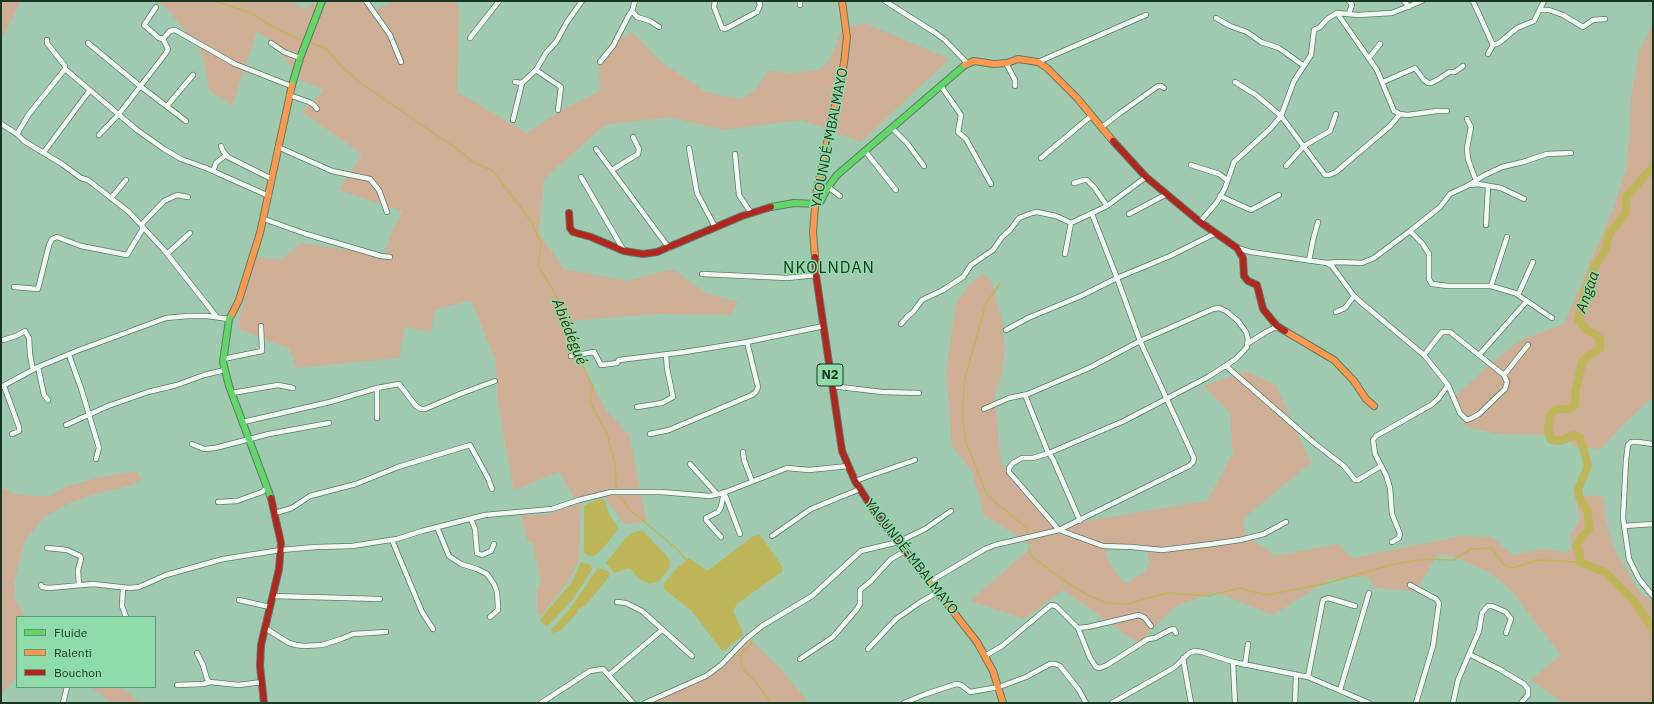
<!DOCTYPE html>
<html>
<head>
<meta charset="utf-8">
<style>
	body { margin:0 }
	#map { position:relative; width:1654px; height:704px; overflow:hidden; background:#a0caaf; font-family:"IBM Plex Sans",sans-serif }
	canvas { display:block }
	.frame { position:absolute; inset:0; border:2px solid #183824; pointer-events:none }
	.legend { position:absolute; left:16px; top:616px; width:140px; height:72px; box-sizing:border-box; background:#8fdbaa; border:1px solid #5f9a74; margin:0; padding:5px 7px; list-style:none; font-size:12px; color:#183824 }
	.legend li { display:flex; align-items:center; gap:8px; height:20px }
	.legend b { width:20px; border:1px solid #5f9a74 }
</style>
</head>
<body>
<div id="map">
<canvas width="1654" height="704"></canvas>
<div class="frame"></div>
<ul class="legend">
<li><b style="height:5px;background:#63d668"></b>Fluide</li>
<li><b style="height:5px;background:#ff974d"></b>Ralenti</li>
<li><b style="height:5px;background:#b3261e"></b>Bouchon</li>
</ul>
</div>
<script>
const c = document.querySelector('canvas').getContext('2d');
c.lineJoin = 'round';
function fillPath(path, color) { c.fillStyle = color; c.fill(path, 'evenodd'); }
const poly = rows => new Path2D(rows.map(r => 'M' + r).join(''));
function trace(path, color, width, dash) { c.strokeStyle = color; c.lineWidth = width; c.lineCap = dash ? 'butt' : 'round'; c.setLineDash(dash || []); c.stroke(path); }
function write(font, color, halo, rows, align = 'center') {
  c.font = font + ' "IBM Plex Sans",sans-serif'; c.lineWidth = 3; c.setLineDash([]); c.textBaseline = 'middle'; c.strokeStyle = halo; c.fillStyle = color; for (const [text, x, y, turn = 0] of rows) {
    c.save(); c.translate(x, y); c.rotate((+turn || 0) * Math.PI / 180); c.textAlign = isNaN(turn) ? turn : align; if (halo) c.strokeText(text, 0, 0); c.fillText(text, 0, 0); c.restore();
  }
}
fillPath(poly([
	[1,1,21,1,1,40],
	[158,1,290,1,304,9,319,1,367,1,377,9,395,1,455,1,459,8,457,92,527,133,565,108,600,91,599,62,619,40,632,32,661,62,706,92,740,99,755,90,768,71,792,73,820,70,831,57,842,29,865,23,950,59,861,142,802,120,723,130,670,117,605,125,544,179,539,233,564,269,627,281,673,269,706,293,738,302,731,315,660,314,576,320,567,335,606,410,629,435,647,522,624,524,605,497,581,503,579,560,567,583,542,615,537,614,537,587,541,586,533,542,528,542,521,515,545,515,578,504,559,472,514,490,498,405,496,361,471,300,435,310,431,332,405,327,399,358,296,368,290,349,237,328,256,257,281,260,301,243,385,255,390,237,402,211,339,190,362,154,302,112,324,90,302,81,271,40,257,32,232,106,210,91,201,51,167,8],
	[1653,23,1653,397,1620,428,1601,449,1575,447,1568,441,1544,435,1497,434,1465,426,1454,398,1490,364,1521,340,1564,324,1614,207,1626,169,1630,130,1630,101,1640,50],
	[982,274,992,281,1001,317,1005,347,1002,373,995,396,1001,463,1056,526,1207,501,1233,453,1230,413,1204,386,1246,371,1276,385,1311,463,1244,518,1245,534,1275,556,1338,544,1353,558,1461,536,1492,537,1513,555,1546,549,1567,553,1571,548,1571,533,1580,519,1574,492,1580,495,1604,497,1606,519,1614,549,1641,594,1653,600,1653,703,1563,703,1531,680,1561,655,1509,588,1490,573,1453,556,1438,554,1416,591,1375,588,1368,576,1330,579,1273,615,1215,592,1176,606,1138,643,1063,590,1024,619,970,601,1033,546,984,515,972,471,952,446,946,371,956,303,969,285],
	[1114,544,1147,547,1149,563,1145,572,1128,583,1120,579,1105,554],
	[136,471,141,479,133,485,92,495,70,503,43,518,25,541,14,583,16,601,25,617,17,617,17,677,1,695,1,487,12,493,29,496,50,496,68,486,101,477],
	[748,637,780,668,809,703,645,703,706,676],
	[91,687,120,687,141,703,111,703]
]), '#ceae95');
fillPath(poly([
	[599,499,603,499,606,503,607,509,610,516,618,527,615,533,605,546,594,556,590,557,584,553,584,506],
	[642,530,668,557,670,563,669,569,659,581,650,584,638,578,630,568,614,573,606,563,624,540,634,532],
	[760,535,782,566,783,571,737,604,733,611,743,633,743,635,724,651,722,651,692,611,664,589,664,584,675,570,689,558,706,570,709,570,753,536],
	[581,562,591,565,592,569,590,573,573,599,549,625,546,626,540,621,542,617,572,582],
	[598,568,606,570,610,573,609,577,585,606,584,606,577,610,578,612,560,631,552,633,551,630,569,610]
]), '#beb658');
trace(poly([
	[214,1,249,12,275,28,301,40],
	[312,43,327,49,342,67,362,84,457,149,473,162,493,171,531,221,541,244,538,266,551,286,563,310,570,341,593,386,590,402,607,434,615,464,616,484,620,497,630,510,677,549,687,561],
	[1000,284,986,303,964,382,963,421,966,442,987,495,1027,528,1030,555,1060,578,1084,593,1106,603,1127,604,1167,593,1208,596,1239,588,1266,595,1324,584,1394,564,1427,559,1453,560,1471,549,1492,548,1504,565,1513,568,1538,560,1580,562],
	[749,639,751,641,751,644,741,654,742,668,754,680,771,703]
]), '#beb658', 1.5);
trace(poly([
	[1653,167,1626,197,1626,213,1609,234,1606,249,1593,270,1585,292,1578,319,1587,331,1595,334,1600,339,1600,348,1583,360,1575,392,1576,399,1575,405,1568,409,1557,409,1551,414,1548,430,1551,440,1560,441,1574,435,1580,437,1588,465,1578,490,1580,499,1588,511,1589,530,1581,538,1576,547,1580,554,1580,562,1605,572,1634,601,1653,629]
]), '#beb658', 8);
const street = poly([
	[366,1,390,35,401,62],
	[635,1,632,11,637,17,650,21,659,27],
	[715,1,714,7,722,28,725,29,757,12,760,5,759,1],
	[885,1,934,32,945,40,967,63],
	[1404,1,1409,7],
	[1473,1,1493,45,1488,54],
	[800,5,800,1],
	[156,7,144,25,159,38,163,39,170,31,175,30,235,64,291,86],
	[1540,10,1549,10,1563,15,1583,27,1593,20,1605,19],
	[1337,13,1377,70,1394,111,1400,114,1407,115,1437,111,1447,111],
	[1349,13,1352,5,1349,1],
	[1216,18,1230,26,1247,32,1261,42,1279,48,1304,66],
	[470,38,499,1],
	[47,40,47,43,65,66,65,69],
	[88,43,140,86,186,121],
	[271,43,284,52,300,58],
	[1493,45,1499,43,1517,28,1534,21,1544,1],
	[1369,58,1380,44],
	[600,62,613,46,629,15,632,11],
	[1038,62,1146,15],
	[1007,63,1007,65,1015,80,1015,86],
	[536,70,561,87,558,110],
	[515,82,522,83,536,70,546,53,556,42,567,22,582,1],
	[1235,82,1256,95,1281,116,1322,171,1325,175,1329,175,1336,172,1390,126,1400,114],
	[1383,82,1415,68,1424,80,1428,83,1431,83,1439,79,1449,72,1455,72,1463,66],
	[941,86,961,115,958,132,966,139,991,184],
	[289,95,309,102,314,105,317,109],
	[167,106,193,75],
	[1467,119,1471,127,1467,148,1468,159,1476,181],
	[513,120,522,83],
	[1,124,17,134,29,114,65,69,137,130,164,149,181,159,206,168,269,196],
	[1102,127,1120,113,1158,86,1161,86,1164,88],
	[892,128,907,143,924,166],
	[17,134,24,141,62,164,81,178,88,180,129,212,164,250,216,316],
	[99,135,119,114,166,53,168,49,163,39],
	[221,146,223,151,228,157,272,179],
	[278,147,332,171,370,179,379,190,387,212],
	[689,148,697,193,715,227],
	[596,149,669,248],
	[865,151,896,190],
	[44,152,90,90],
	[735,154,739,195,751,213],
	[1041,158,1091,116],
	[1191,165,1219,174,1227,180],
	[1286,166,1304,146,1330,131,1336,114],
	[612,170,638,154,639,149,633,137],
	[213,171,216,163,226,155],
	[581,177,624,251],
	[1074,183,1084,180,1087,180,1094,187,1107,206],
	[1470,185,1478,184,1501,188,1524,199],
	[828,187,840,196],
	[1220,196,1251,210,1279,195],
	[111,198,126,180],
	[1129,214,1167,194],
	[264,219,306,234,381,256,390,257],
	[1200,222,1217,202,1225,188,1234,162,1270,129,1281,116,1294,81,1311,55,1314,30,1320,27,1327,19,1337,13,1358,15,1392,13,1422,1],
	[1486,225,1488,186],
	[1410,231,1422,243,1429,254,1429,279,1432,284,1448,286,1491,286,1515,293,1552,318],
	[1237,248,1251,252,1327,263,1339,262,1362,263,1374,258,1410,231,1440,207,1450,194,1469,185,1483,176,1502,167,1523,162,1547,154,1571,153],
	[167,254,190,233],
	[1065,254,1071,223],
	[1309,261,1313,240,1318,222],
	[1327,263,1332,266,1354,296,1363,304,1424,355,1448,385,1438,399,1431,405,1376,436,1373,440,1375,454,1386,475,1390,488,1392,514,1400,534,1399,538,1392,542],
	[702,274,787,278,816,275],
	[1491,286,1507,237],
	[14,287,38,289,49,245,52,239,57,237,81,246,127,255,142,230,142,224,164,201,177,195,188,197],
	[1518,295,1533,262],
	[1336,312,1345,308,1354,296],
	[901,324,908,316,913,312,922,300,943,290,963,277,971,265,993,250,1002,237,1010,230,1019,218,1032,213,1037,212,1056,216,1071,223,1107,206,1146,177],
	[1006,330,1028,318,1081,296,1117,278,1092,214],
	[3,340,16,336,25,331,29,338,30,355,33,370],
	[1247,344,1266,332,1274,328,1281,328],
	[69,355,81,388,99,448,96,459],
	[1424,355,1442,332,1450,332,1504,375,1507,382,1505,389,1479,414,1472,418,1467,420,1460,413,1448,385],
	[1479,355,1527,301],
	[571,356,594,352,601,365,617,363,619,360,685,352,747,342,824,326],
	[223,359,262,351,261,326],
	[1226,366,1313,442,1344,466,1355,480,1358,480,1381,466],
	[38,367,44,395,48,400],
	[1504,375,1528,345],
	[4,386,19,427,19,431,12,434],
	[832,386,882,392,919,393],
	[1,387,38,367,79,350,166,318,188,316,207,316,229,319],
	[377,388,377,418],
	[232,393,278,385,293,388],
	[1025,395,1047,450,1053,459,1080,521],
	[637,407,662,403,673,397,667,368,666,355],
	[984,409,1009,398,1028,394,1089,368,1140,341,1213,309,1219,308,1226,311,1238,321,1246,332,1248,339,1247,347,1236,359,1208,377,1124,421,1049,453,1033,458,1022,458,1013,463,1009,468,1009,472,1059,530,1103,546,1132,547,1162,550,1212,544,1240,540,1264,534,1286,522],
	[243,422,330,402,377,388,399,384,416,406,421,409,425,409,460,394,495,381],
	[66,425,108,406,148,392,177,385,204,375,225,370],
	[650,434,669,430,752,395,756,392,758,387,747,342],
	[192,444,204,449,215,448,269,434,329,423],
	[1653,444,1638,442,1631,442,1628,445,1626,460,1623,518,1629,559,1639,579,1653,596],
	[743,452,744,460,752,481],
	[690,464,717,494],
	[855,481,915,460],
	[724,492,740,534],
	[218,502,237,501,262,492,267,488],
	[275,513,292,508,310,496,356,484,398,467,470,445,488,478,492,489],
	[471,519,475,529,477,553,482,555,491,551,494,544],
	[1624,526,1653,524],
	[437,527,449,556,461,564,477,569,487,574,494,584,497,592,498,607,498,610,490,617],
	[772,536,811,509,860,489],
	[721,537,706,520,706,518,718,512,721,507,724,492],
	[392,540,422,612,433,629],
	[47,548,67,550,80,556,81,559,78,570,79,585],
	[929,582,985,549,995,545,1059,530,1189,466,1193,462,1194,458,1140,341,1117,278,1170,256,1216,233],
	[41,585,42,587,49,588,93,584,129,588,139,587,166,575,223,559,281,550,316,547,352,546,397,539,422,531,485,515,552,509,579,500,611,492,661,492,710,496,723,493,787,468,809,470,848,466],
	[1410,585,1436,599,1439,603,1433,646,1416,703],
	[123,587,122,606,126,617],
	[273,596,380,599],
	[239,600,270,607],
	[617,602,626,603,642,611,692,656],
	[265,628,289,643,296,645,304,646,322,645,341,639,353,634,386,632],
	[1078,628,1090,658,1096,667,1100,668,1107,665,1148,639,1155,638,1170,630,1174,629,1176,633],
	[868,649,896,619,919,603,938,592],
	[197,653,203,665,207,679,210,682],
	[1469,654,1499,669,1524,684,1528,689,1528,695,1521,703],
	[985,656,1002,646,1051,605,1056,606,1078,628,1088,627,1139,615,1145,618,1151,626],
	[1183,658,1191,703],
	[800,659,833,637,857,609,860,604,860,590,871,581,891,559,905,551],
	[1233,662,1235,703],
	[1245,665,1248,644],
	[609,675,662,630],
	[1308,677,1323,600,1328,598,1355,606],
	[177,685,203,684,210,682,239,685,262,682],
	[1340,690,1369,593],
	[63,703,67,687],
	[541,703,590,671,603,669,604,670,633,703],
	[645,703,706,676,721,665,746,639,762,626,812,596,861,551,898,542,925,529,951,511],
	[904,703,926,694,956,684,961,685,970,692,999,687,1026,677,1050,664,1055,664,1060,666,1079,690,1086,703],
	[1112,703,1163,674,1175,667,1189,653,1195,651,1202,652,1233,662,1308,677,1369,703],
	[1295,703,1296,675],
	[1453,703,1458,680,1479,631,1482,613,1486,608,1488,606,1492,606,1506,612,1511,619,1506,633]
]);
const fast = poly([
	[292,85,300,58,322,1],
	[771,207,794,203,816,204,821,201,828,187,837,175,965,65],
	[232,314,229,319,223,362,229,386,271,498]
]);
const slow = poly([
	[965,65,974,61,994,64,1007,63,1018,59,1038,62,1047,68,1077,98,1113,141],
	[815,257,813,232,816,194,844,63,847,37,842,1],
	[232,314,239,300,260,233,292,85],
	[1285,331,1334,360,1354,381,1366,399,1374,406],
	[911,558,977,642,993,671,1003,703]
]);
const jam = poly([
	[1113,141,1146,177,1200,222,1237,248,1243,258,1244,276,1248,281,1257,285,1263,309,1277,326,1285,331],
	[569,213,570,228,573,232,591,237,624,251,643,254,657,252,742,216,771,207],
	[815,257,816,275,842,451,855,481,878,517,911,558],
	[264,703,260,666,261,645,279,569,281,543,271,498]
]);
trace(street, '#587d69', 6);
trace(fast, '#587d69', 8);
trace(slow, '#587d69', 8);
trace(jam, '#587d69', 8);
trace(street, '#f1f7f3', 4.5);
trace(fast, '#63d668', 6);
trace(slow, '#ff974d', 6);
trace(jam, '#b3261e', 6);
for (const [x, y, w] of [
	[830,375,26]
]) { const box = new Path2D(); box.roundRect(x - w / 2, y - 11, w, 22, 3); c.fillStyle = '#8fdbaa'; c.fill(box); trace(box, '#183824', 1); }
write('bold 13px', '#183824', null, [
	["N2",830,375]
]);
write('14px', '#183824', '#8fdbaa', [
	["YAOUNDÉ-MBALMAYO",830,138,-79],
	["YAOUNDÉ-MBALMAYO",911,557,52]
]);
write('italic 15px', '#3c3000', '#8fdbaa', [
	["Angaa",1588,292,-71],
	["Abiédégué",569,332,68]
]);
c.letterSpacing = '1px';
write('16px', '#183824', '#8fdbaa', [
	["NKOLNDAN",829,268]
]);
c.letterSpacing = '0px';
</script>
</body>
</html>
